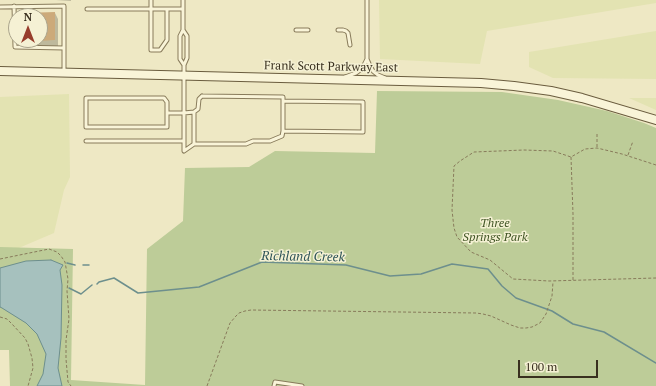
<!DOCTYPE html>
<html>
<head>
<meta charset="utf-8">
<style>
	body { margin:0 }
	#map { position:relative; width:656px; height:386px; overflow:hidden; background:#eee8c4; font-family:"PT Serif",serif }
	canvas { display:block }
	.north { position:absolute; left:8px; top:8px; width:40px; height:40px; box-sizing:border-box; background:#f5f1d4; border:1px solid #aaa48c; border-radius:50%; rotate:0deg; font-size:11px; font-weight:700; line-height:16px; text-align:center; color:#39301f }
	.north::after { content:''; display:block; margin:auto; width:14px; height:18px; background:#973d2b; clip-path:polygon(50% 0,100% 100%,50% 72%,0 100%) }
	.scale { position:absolute; left:518px; top:360px; width:80px; height:18px; box-sizing:border-box; border:2px solid #39301f; border-top:0; padding-left:5px; font-size:12px; line-height:14px; white-space:nowrap; color:#39301f; -webkit-text-stroke:3px #f5f1d4; paint-order:stroke }
</style>
</head>
<body>
<div id="map">
<canvas width="656" height="386"></canvas>
<div class="north">N</div>
<div class="scale">100 m</div>
</div>
<script>
const c = document.querySelector('canvas').getContext('2d');
c.lineJoin = 'round';
function fillPath(path, color) { c.fillStyle = color; c.fill(path, 'evenodd'); }
const poly = rows => new Path2D(rows.map(r => 'M' + r).join(''));
function trace(path, color, width, dash) { c.strokeStyle = color; c.lineWidth = width; c.lineCap = dash ? 'butt' : 'round'; c.setLineDash(dash || []); c.stroke(path); }
function write(font, color, halo, rows, align = 'center') {
  c.font = font + ' "PT Serif",serif'; c.lineWidth = 3; c.setLineDash([]); c.textBaseline = 'middle'; c.strokeStyle = halo; c.fillStyle = color; for (const [text, x, y, turn = 0] of rows) {
    c.save(); c.translate(x, y); c.rotate((+turn || 0) * Math.PI / 180); c.textAlign = isNaN(turn) ? turn : align; if (halo) c.strokeText(text, 0, 0); c.fillText(text, 0, 0); c.restore();
  }
}
fillPath(poly([
	[379,0,656,0,656,3,487,31,480,64,380,59],
	[656,31,656,79,553,78,529,67,529,52],
	[69,94,70,177,64,190,54,233,0,256,0,97],
	[629,98,656,98,656,110]
]), '#e3e3b2');
fillPath(poly([
	[377,91,502,92,558,100,607,111,644,123,656,128,656,386,10,386,9,350,0,350,0,247,73,249,71,380,145,385,147,249,183,221,185,168,249,167,275,151,375,153]
]), '#bdcc98');
const water = poly([
	[51,260,63,265,60,270,62,285,61,338,58,368,62,386,37,386,43,374,46,354,37,334,26,323,2,308,0,307,0,268,26,261,51,260]
]);
fillPath(water, '#a6c1be');
trace(water, '#6d8f8d', 1);
fillPath(poly([
	[56,0,71,0,71,1],
	[55,13,58,19,58,46,31,47,27,40,40,40,40,16,26,16]
]), '#0003');
trace(poly([
	[67,263,75,265],
	[83,265,89,265],
	[97,284,99,282,114,278,138,293,199,287,262,262,346,265,390,276,421,274,452,264,488,269,502,286,516,298,552,311,573,324,604,332,656,363],
	[69,288,81,294,92,285]
]), '#6d8f8d', 1.5);
fillPath(poly([
	[55,12,55,40,40,41,40,16,25,16,25,13]
]), '#ccaa7a');
const service = poly([
	[151,0,151,50,160,50,167,40,167,9],
	[183,0,183,30,180,36,180,59,184,65],
	[14,6,15,47,64,48],
	[0,7,64,6,64,72],
	[87,9,183,9],
	[296,30,308,30],
	[338,30,343,30,346,31,348,33,350,45],
	[367,59,370,66,373,71,378,75,385,78],
	[345,77,356,73,360,70,363,67,367,59,367,0],
	[202,96,283,97,283,131,282,136,270,141,253,141,246,144,194,144,184,151,184,113,194,112,198,109,199,99,202,96],
	[86,98,164,98,167,102,167,127,86,127,86,98],
	[283,101,363,102,363,132,283,131],
	[194,112,194,144],
	[167,113,184,113,184,65,187,58,187,36,183,30],
	[86,141,184,141],
	[274,386,275,382,302,386]
]);
const secondary = poly([
	[0,71,481,83,514,86,551,91,582,98,656,120]
]);
trace(service, '#887b5b', 5);
trace(secondary, '#6a5c3e', 10);
trace(poly([
	[597,147,597,134],
	[628,155,633,141],
	[571,157,573,214,573,280],
	[656,165,622,154,597,148,585,149,571,157,553,151,524,150,474,152,460,161,454,166,452,210,454,228,457,237,471,252,490,260,513,279,549,281,656,278],
	[0,259,49,249,57,252,61,256,65,262,68,279,67,291,69,319,66,340,66,359,68,382,71,386],
	[0,317,7,319,12,324,25,338,28,344,32,358,33,368,28,386],
	[207,386,230,323,236,316,239,313,245,311,251,310,476,313,483,314,491,316,511,325,520,328,526,328,532,327,540,323,546,314,552,296,553,282]
]), '#887b5b', 1, [3, 2]);
trace(service, '#f9f4d8', 3);
trace(secondary, '#f9f4d8', 8);
write('12px', '#39301f', '#f5f1d4', [
	["Frank Scott Parkway East",331,67,1]
]);
write('italic 12px', '#415525', '#f5f1d4', [
	["Three",495,224],
	["Springs Park",495,238]
]);
write('italic 13px', '#2e5458', '#f5f1d4', [
	["Richland Creek",303,257,1]
]);
</script>
</body>
</html>
